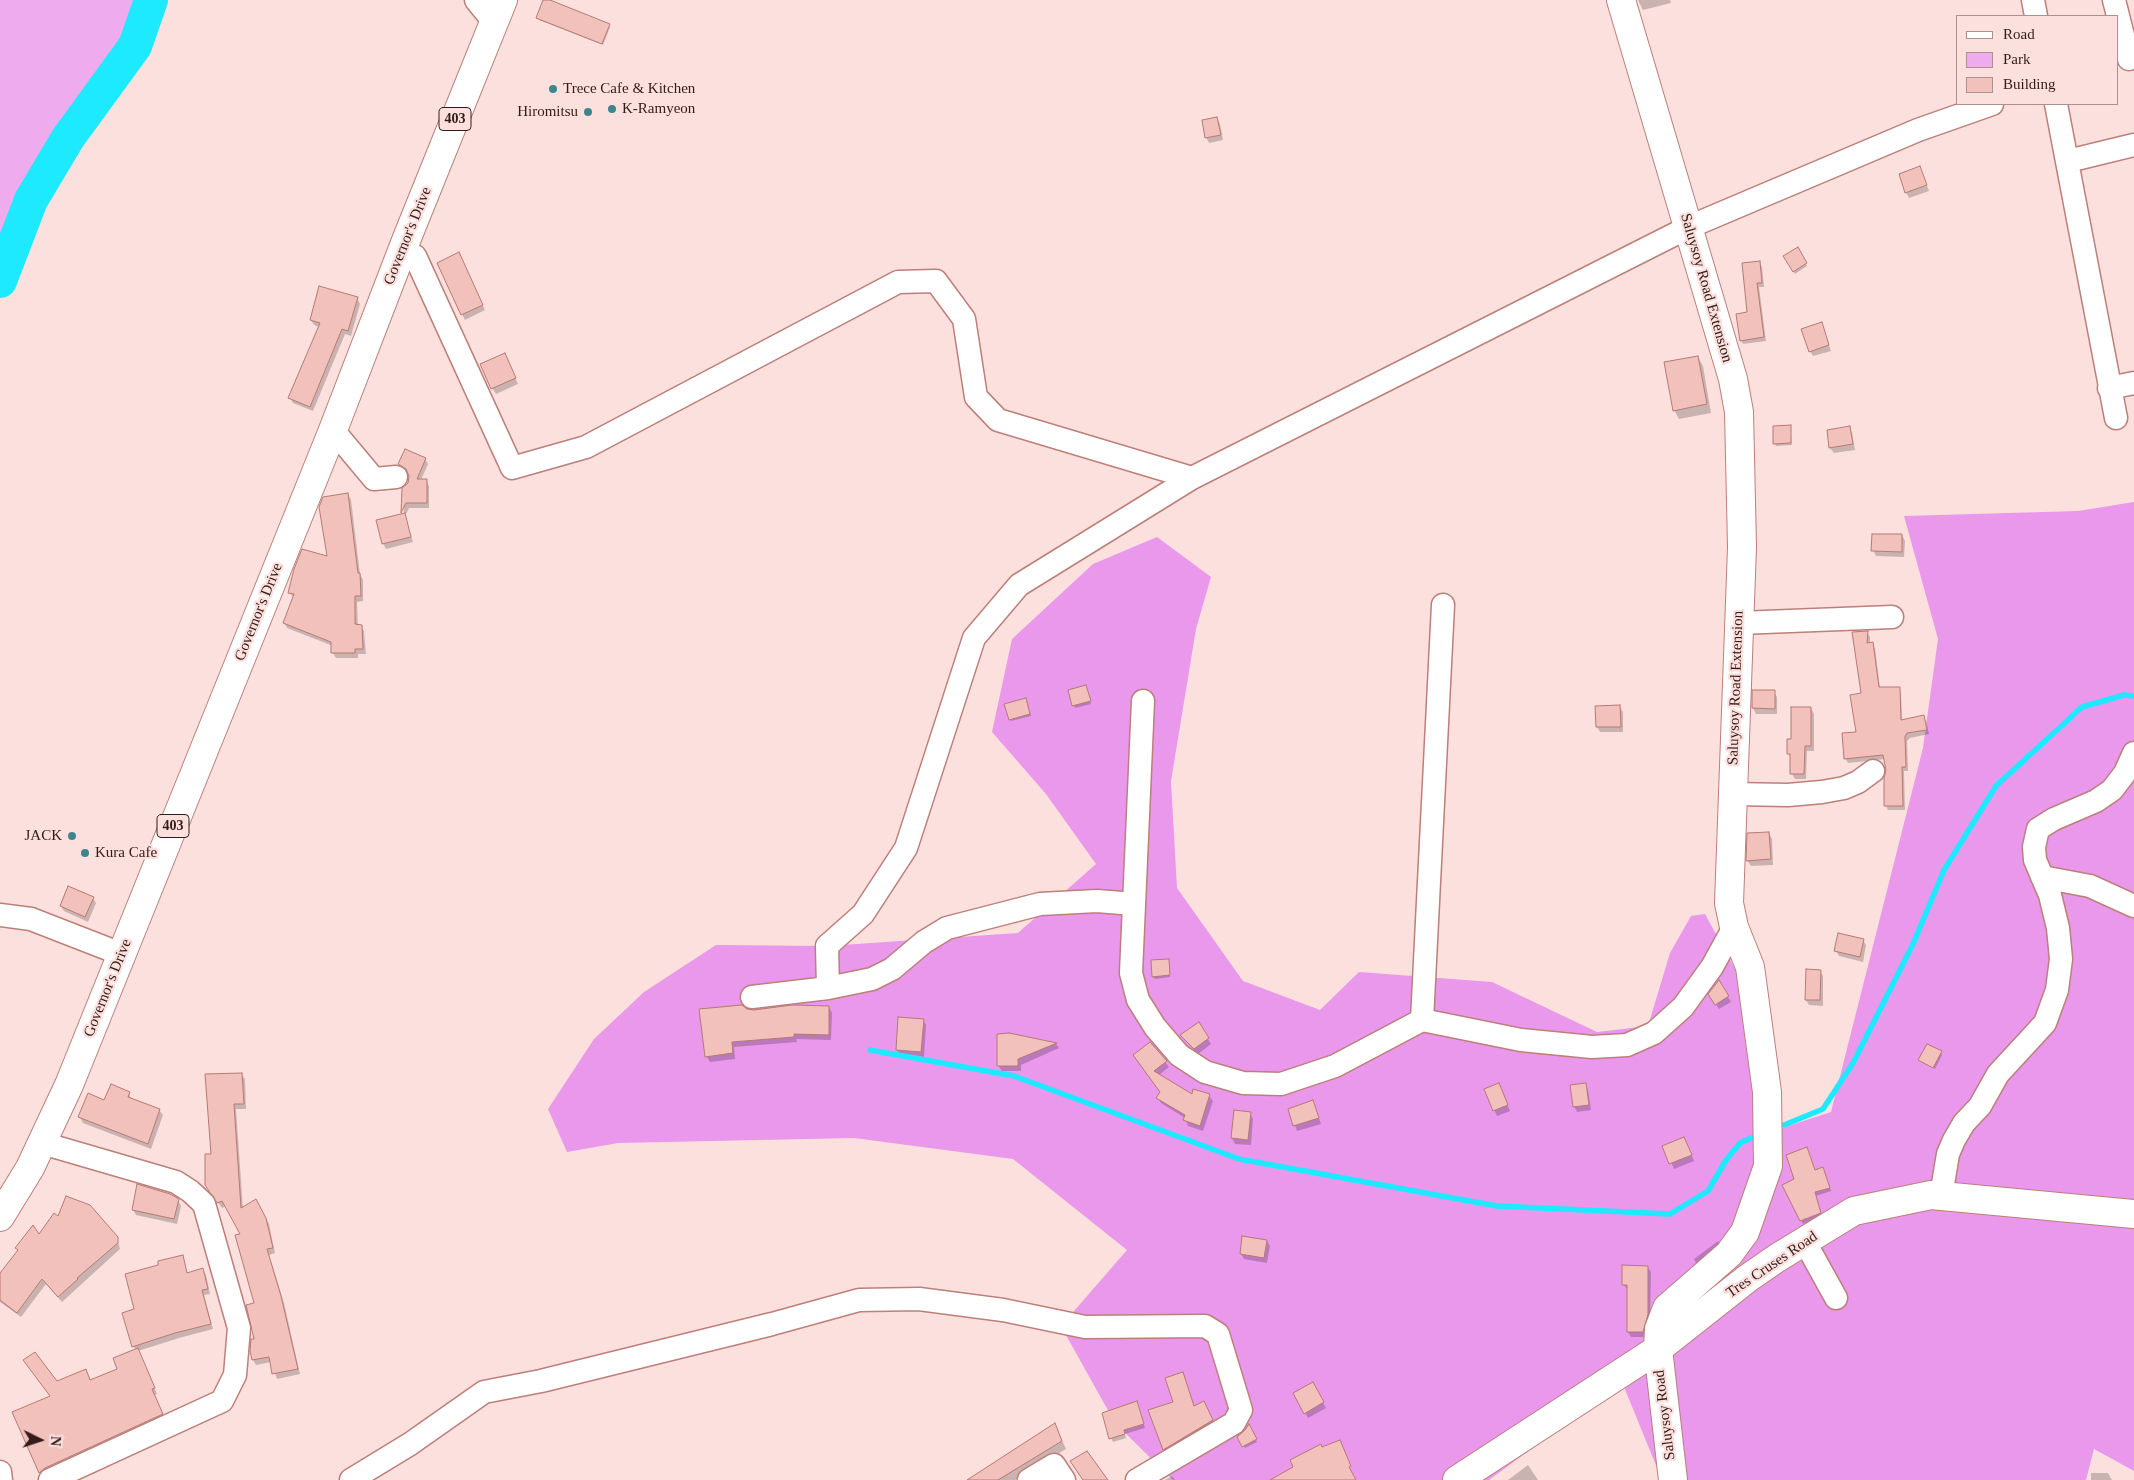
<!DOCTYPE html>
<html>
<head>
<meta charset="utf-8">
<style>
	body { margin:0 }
	#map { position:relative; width:2134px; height:1480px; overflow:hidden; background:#fce0dd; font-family:Georgia,serif }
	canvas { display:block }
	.legend { position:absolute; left:1956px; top:15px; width:162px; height:90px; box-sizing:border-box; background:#fce0dd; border:1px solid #ac918f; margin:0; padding:6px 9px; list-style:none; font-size:15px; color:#331b19 }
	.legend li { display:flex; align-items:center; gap:10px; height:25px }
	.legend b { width:25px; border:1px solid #ac918f }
	.north { position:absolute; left:15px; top:1415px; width:50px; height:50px; -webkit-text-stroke:4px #fce0dd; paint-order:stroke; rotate:94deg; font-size:14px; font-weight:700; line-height:20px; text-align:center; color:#331b19 }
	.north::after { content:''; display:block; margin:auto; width:18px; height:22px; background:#331b19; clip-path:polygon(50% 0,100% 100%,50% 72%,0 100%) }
</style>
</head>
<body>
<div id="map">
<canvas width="2134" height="1480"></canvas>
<ul class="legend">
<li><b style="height:6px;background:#fff"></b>Road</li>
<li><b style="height:14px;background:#eeacee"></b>Park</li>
<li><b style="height:14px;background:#f2c1bb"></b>Building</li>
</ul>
<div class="north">N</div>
</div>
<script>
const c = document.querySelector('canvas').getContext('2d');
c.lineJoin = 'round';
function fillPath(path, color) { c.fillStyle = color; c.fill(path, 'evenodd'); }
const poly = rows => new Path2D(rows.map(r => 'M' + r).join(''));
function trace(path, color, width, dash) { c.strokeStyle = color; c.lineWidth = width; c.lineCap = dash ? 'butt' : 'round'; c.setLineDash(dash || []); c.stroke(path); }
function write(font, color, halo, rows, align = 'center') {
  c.font = font + ' Georgia,serif'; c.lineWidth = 4.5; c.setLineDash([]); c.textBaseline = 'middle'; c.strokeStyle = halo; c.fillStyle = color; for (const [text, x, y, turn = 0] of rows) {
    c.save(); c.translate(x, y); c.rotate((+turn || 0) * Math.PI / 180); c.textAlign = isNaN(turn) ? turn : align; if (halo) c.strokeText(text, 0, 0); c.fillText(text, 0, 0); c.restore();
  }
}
fillPath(poly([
	[0,0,151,0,135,46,68,138,31,200,0,281]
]), '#eeacee');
fillPath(poly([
	[2134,502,2134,1471,2094,1449,2086,1480,1662,1480,1622,1382,1489,1480,1173,1480,1115,1423,1061,1326,1127,1250,1013,1159,854,1138,618,1143,567,1152,548,1109,594,1039,644,992,716,945,827,946,1018,933,1096,864,1046,794,992,732,1012,639,1093,564,1157,537,1211,577,1196,629,1171,781,1177,888,1243,981,1320,1010,1359,972,1492,982,1597,1032,1648,1026,1670,953,1691,916,1705,914,1741,980,1750,1040,1754,1137,1831,1112,1923,748,1938,639,1904,516,2078,511]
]), '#e998eb');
fillPath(poly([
	[544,0,609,25,610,27,603,45,539,20,537,18],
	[1638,0,1670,0,1671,3,1643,10],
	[1217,118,1220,124,1223,140,1209,143,1206,137],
	[1920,168,1929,191,1909,198,1906,192],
	[1797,249,1807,266,1795,274,1785,256],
	[461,259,485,310,465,320,462,314],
	[1759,263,1762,267,1764,287,1759,287,1766,341,1743,344,1741,340],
	[357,298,360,304,351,336,345,334,313,411,293,403,290,398,319,327,314,325,311,320],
	[1822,324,1831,351,1813,356,1810,351],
	[1698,357,1703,366,1711,413,1679,419,1674,410],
	[507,360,518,384,496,394,492,388],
	[1790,426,1792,445,1776,446,1775,444],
	[1849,427,1852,433,1855,450,1834,453,1830,448],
	[425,459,428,464,421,480,426,480,429,486,429,508,409,508,405,516,413,542,386,549,383,543,404,514,403,489,409,484,409,474,403,470,400,464],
	[348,494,351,500,360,574,363,580,363,601,357,602,358,626,361,626,364,631,366,654,358,654,358,658,336,658,333,653,333,646,287,628,284,622,294,598,289,592,329,557],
	[1902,535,1905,541,1904,557,1876,556,1873,550],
	[1867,632,1870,637,1870,644,1872,644,1875,648,1880,689,1899,688,1901,693,1902,721,1924,717,1926,721,1929,734,1910,738,1907,741,1908,771,1904,771,1905,810,1888,810,1886,806,1887,770,1885,759,1848,763,1845,758,1857,733],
	[1087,688,1091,704,1075,708,1069,691],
	[1754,691,1774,692,1777,697,1777,714,1756,714,1753,708],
	[1027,701,1031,716,1011,721,1010,719],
	[1597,707,1620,707,1623,712,1623,732,1600,732,1597,727],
	[1811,708,1814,714,1814,751,1807,751,1806,779,1795,779,1792,774,1791,759,1788,753,1792,740],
	[1769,833,1772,839,1773,865,1751,866,1747,860],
	[93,898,96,903,88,922,64,911,61,906],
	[1863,940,1866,945,1863,962,1839,956,1836,951],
	[1168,960,1170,977,1155,979,1153,977],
	[1820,971,1823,976,1823,1006,1809,1005,1806,1000],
	[1719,982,1731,1002,1719,1009,1710,994],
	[829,1007,832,1013,831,1040,796,1039,797,1042,734,1047,735,1059,710,1062,707,1057,754,1011],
	[923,1020,926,1025,924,1057,900,1055,897,1050],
	[1198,1024,1211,1044,1198,1054,1181,1036],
	[1009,1035,1056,1044,1059,1048,1021,1065,1021,1071,1002,1071,998,1065],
	[1150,1044,1169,1067,1159,1075,1192,1095,1209,1096,1213,1101,1203,1131,1188,1126,1185,1118,1161,1103,1158,1098,1161,1093,1137,1061],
	[1941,1052,1942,1055,1935,1069,1920,1060],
	[241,1074,245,1079,246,1109,236,1109,243,1209,256,1201,269,1224,275,1253,269,1255,284,1303,300,1374,277,1379,271,1362,256,1365,253,1360,251,1351,255,1340,256,1304,242,1234,226,1206,222,1208,210,1191,212,1155],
	[1585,1085,1588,1090,1591,1110,1577,1112,1574,1106],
	[1485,1090,1501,1090,1510,1111,1497,1116],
	[129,1093,131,1100,159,1110,163,1115,151,1149,83,1123,80,1117,105,1101],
	[1315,1107,1321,1124,1297,1131,1289,1109],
	[1250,1113,1253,1119,1251,1145,1235,1144,1232,1138],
	[1687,1144,1694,1161,1674,1169,1664,1146],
	[1815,1171,1825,1172,1831,1191,1816,1196,1822,1216,1803,1224,1801,1220],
	[178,1200,181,1206,177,1224,136,1215,133,1210],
	[39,1236,117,1238,120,1249,62,1302,46,1284,21,1317,0,1302,0,1275],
	[1267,1241,1270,1246,1267,1263,1244,1259,1241,1254],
	[1718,1241,1721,1246,1697,1265,1694,1259],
	[182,1257,188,1274,202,1270,206,1275,210,1294,204,1295,213,1329,179,1338,138,1351,157,1394,154,1395,165,1420,43,1478,14,1413,51,1397,57,1383,90,1381,119,1369,136,1350,133,1346,136,1310,160,1266],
	[1647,1267,1651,1272,1650,1320,1646,1337,1631,1337,1628,1332,1628,1290,1624,1285],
	[1182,1373,1195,1407,1206,1407,1215,1426,1167,1454,1164,1449],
	[1312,1384,1326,1408,1308,1418,1295,1394],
	[1137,1402,1145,1428,1125,1434,1126,1438,1113,1442,1111,1438],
	[1055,1425,1066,1449,1015,1480,969,1480],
	[1249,1426,1257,1442,1245,1448,1238,1437],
	[1528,1465,1538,1480,1508,1480],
	[2091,1473,2108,1473,2112,1480,2091,1480],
	[1172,1476,1175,1480,1165,1480]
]), '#0003');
trace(poly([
	[870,1050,1014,1076,1239,1159,1497,1206,1670,1214,1708,1191,1726,1160,1740,1143,1751,1138],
	[1784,1125,1823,1109,1853,1063,1913,944,1944,870,1996,786,2082,707,2124,695,2134,696]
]), '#1deaff', 5.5);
trace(poly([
	[0,281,31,200,68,138,135,46,151,0]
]), '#1deaff', 34);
const building = poly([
	[543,0,550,0,610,24,602,44,536,18,543,0],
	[1217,117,1221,135,1205,138,1202,120,1217,117],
	[1920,166,1927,185,1905,193,1899,174,1920,166],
	[1798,247,1807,263,1793,272,1783,256,1798,247],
	[459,252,483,305,461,315,437,263,459,252],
	[1760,261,1762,283,1757,283,1764,337,1740,341,1736,314,1747,312,1742,263,1760,261],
	[319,286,358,297,348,331,342,329,310,407,288,398,320,323,310,320,319,286],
	[1822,322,1829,345,1809,352,1801,329,1822,322],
	[505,353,516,378,491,389,480,364,505,353],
	[1698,356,1707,404,1673,411,1664,362,1698,356],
	[1791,425,1791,443,1773,444,1773,426,1791,425],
	[1850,426,1853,444,1829,448,1827,430,1850,426],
	[405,449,426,458,417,479,427,479,427,503,406,503,401,513,402,488,408,483,409,476,406,469,398,464,405,449],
	[348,493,358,573,360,573,361,596,355,596,355,624,362,625,363,649,355,649,355,653,331,653,331,642,283,623,294,594,288,593,294,569,302,549,327,556,319,507,323,497,348,493],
	[405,513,411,537,382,544,376,520,405,513],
	[1872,534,1902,534,1902,552,1871,551,1872,534],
	[1868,631,1867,643,1873,642,1879,687,1900,687,1901,720,1924,715,1927,730,1907,733,1905,736,1906,767,1902,767,1903,806,1884,806,1884,778,1886,770,1883,755,1844,759,1842,733,1856,732,1850,695,1861,693,1852,632,1868,631],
	[1086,685,1091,701,1072,706,1068,690,1086,685],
	[1752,690,1775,690,1775,709,1752,708,1752,690],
	[1026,698,1030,714,1009,720,1004,704,1026,698],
	[1620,705,1621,727,1596,727,1595,706,1620,705],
	[1791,707,1811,707,1811,746,1805,746,1804,774,1790,774,1790,754,1787,754,1787,739,1791,739,1791,707],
	[1769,832,1771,859,1746,861,1747,833,1769,832],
	[68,886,94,897,85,917,60,906,68,886],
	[1838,933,1864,939,1860,957,1834,951,1838,933],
	[1169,959,1170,975,1152,977,1151,960,1169,959],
	[1806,969,1821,970,1820,1000,1805,1000,1806,969],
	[1719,980,1729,996,1715,1005,1708,994,1719,980],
	[742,1005,747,1009,754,1010,792,1005,829,1006,829,1035,794,1034,794,1037,732,1042,733,1053,705,1057,699,1009,742,1005],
	[898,1017,924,1019,921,1052,896,1050,898,1017],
	[1199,1022,1209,1038,1194,1049,1180,1035,1199,1022],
	[1009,1033,1057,1043,1018,1059,1018,1066,997,1066,997,1034,1009,1033],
	[1150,1042,1167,1061,1154,1071,1192,1094,1193,1089,1210,1094,1200,1126,1183,1120,1185,1115,1156,1098,1160,1092,1133,1055,1150,1042],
	[1927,1044,1942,1051,1933,1068,1918,1060,1927,1044],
	[242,1073,244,1104,234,1104,241,1208,256,1199,266,1218,273,1248,267,1249,281,1296,298,1369,272,1374,269,1357,252,1360,250,1351,251,1339,254,1339,246,1305,254,1303,235,1235,240,1234,222,1201,217,1203,205,1185,205,1154,211,1154,205,1074,242,1073],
	[1499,1083,1508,1105,1493,1111,1484,1089,1499,1083],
	[1586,1083,1589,1105,1573,1107,1570,1085,1586,1083],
	[111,1084,130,1092,128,1097,160,1109,148,1144,78,1117,88,1093,104,1100,111,1084],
	[1313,1100,1319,1118,1293,1126,1288,1109,1313,1100],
	[1234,1110,1251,1112,1248,1140,1231,1138,1234,1110],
	[1684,1137,1692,1155,1669,1164,1662,1146,1684,1137],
	[1807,1147,1815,1170,1823,1167,1830,1188,1815,1192,1821,1213,1800,1221,1782,1185,1794,1179,1786,1155,1807,1147],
	[137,1184,170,1194,179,1199,174,1219,132,1210,137,1184],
	[66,1196,90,1205,118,1237,118,1243,77,1278,78,1279,58,1297,42,1279,17,1313,0,1300,0,1273,18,1250,15,1248,33,1225,39,1234,54,1213,58,1216,66,1196],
	[1242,1236,1267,1240,1264,1258,1240,1254,1242,1236],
	[183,1255,187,1273,203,1268,208,1289,202,1290,211,1324,175,1333,132,1347,122,1313,134,1309,125,1274,158,1265,158,1261,183,1255],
	[1622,1265,1648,1266,1648,1314,1643,1332,1627,1332,1627,1285,1622,1285,1622,1265],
	[138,1348,155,1388,152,1389,163,1414,45,1468,39,1473,12,1412,50,1396,23,1360,35,1352,57,1381,86,1369,90,1380,117,1369,113,1358,138,1348],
	[1183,1372,1194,1406,1204,1401,1213,1420,1163,1450,1148,1410,1173,1402,1165,1378,1183,1372],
	[1313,1382,1324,1402,1304,1414,1293,1393,1313,1382],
	[1137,1401,1144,1424,1124,1430,1125,1434,1109,1439,1102,1413,1137,1401],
	[1055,1423,1062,1441,998,1480,967,1480,1055,1423],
	[1249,1424,1257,1439,1242,1447,1237,1437,1245,1430,1249,1424],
	[1340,1440,1351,1466,1349,1467,1356,1480,1270,1480,1293,1467,1290,1460,1321,1444,1322,1447,1340,1440],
	[1087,1451,1108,1480,1083,1480,1070,1461,1087,1451]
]);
fillPath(building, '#f2c1bb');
trace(building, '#b67973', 1);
const minor = poly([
	[476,0,494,22],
	[2033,0,2036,16],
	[2114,0,2129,59],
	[2056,104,2116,418],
	[2068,161,2134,145],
	[402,250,415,256,512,468,586,447,898,282,936,281,964,319,976,397,998,420,1192,478],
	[2109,388,2134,383],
	[333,430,374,479,396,477],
	[1739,623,1892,617],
	[1143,701,1131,973,1138,1000,1155,1027,1179,1055,1205,1072,1243,1083,1281,1084,1335,1066,1422,1020,1521,1040,1592,1047,1627,1045,1654,1033,1683,1007,1712,967,1734,927],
	[1732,794,1788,795,1822,792,1844,788,1858,782,1873,771],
	[2042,877,2090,886,2134,906],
	[0,915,31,919,121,954],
	[828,988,827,946,863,914,906,848,974,638,1019,585,1192,478,1689,227,1918,130,1992,104],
	[752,997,828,988,872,979,892,969,924,942,947,928,1040,904,1097,901,1134,904],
	[1422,1020,1443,605],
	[42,1143,176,1182,190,1191,204,1204,239,1328,235,1375,222,1401,50,1480],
	[1941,1196,1948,1154,1954,1140,1964,1123,1980,1106,1998,1074,2045,1023,2057,990,2061,959,2058,928,2050,895,2035,860,2034,847,2038,829,2054,819,2096,801,2112,790,2125,773,2134,753],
	[1805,1242,1836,1298],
	[0,1472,1,1480],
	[351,1480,410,1444,484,1392,541,1381,772,1324,859,1300,919,1299,1003,1310,1085,1327,1205,1326,1218,1334,1241,1410,1234,1423,1137,1480],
	[1029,1480,1054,1465,1064,1480]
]);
const major = poly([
	[1621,0,1733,379,1739,412,1742,547,1729,903,1734,927,1750,967,1767,1092,1768,1166,1745,1232,1729,1254,1667,1308,1659,1329,1658,1349,1673,1480],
	[0,1217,30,1168,69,1085,333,430,407,238,503,0],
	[1457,1480,1658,1349,1748,1278,1777,1258,1854,1211,1931,1195,2134,1214]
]);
trace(minor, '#bd7f79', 25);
trace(major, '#bd7f79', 30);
trace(minor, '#fff', 22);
trace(major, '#fff', 28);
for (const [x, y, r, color] of [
	[553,89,5,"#3e858e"],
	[612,109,5,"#3e858e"],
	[588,112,5,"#3e858e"],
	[72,836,5,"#3e858e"],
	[85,853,5,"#3e858e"]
]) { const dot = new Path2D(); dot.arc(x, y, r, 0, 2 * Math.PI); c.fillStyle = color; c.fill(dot); trace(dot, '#fce0dd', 2); }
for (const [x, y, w] of [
	[455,119,32],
	[173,826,32]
]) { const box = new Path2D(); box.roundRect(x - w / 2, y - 11.5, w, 23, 4); c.fillStyle = '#fce0dd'; c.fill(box); trace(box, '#331b19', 1); }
write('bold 14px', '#331b19', null, [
	["403",455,119],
	["403",173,826]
]);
write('15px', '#331b19', '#fce0dd', [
	["Trece Cafe & Kitchen",563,89],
	["K-Ramyeon",622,109],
	["Hiromitsu",578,112,"right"],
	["JACK",62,836,"right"],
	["Kura Cafe",95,853]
], 'left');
write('15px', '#331b19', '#fce0dd', [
	["Governor's Drive",408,236,-68],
	["Saluysoy Road Extension",1706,288,74],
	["Governor's Drive",259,612,-68],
	["Saluysoy Road Extension",1736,688,-88],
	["Governor's Drive",108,988,-68],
	["Tres Cruses Road",1772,1265,-34],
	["Saluysoy Road",1665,1415,-97]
]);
</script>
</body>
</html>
